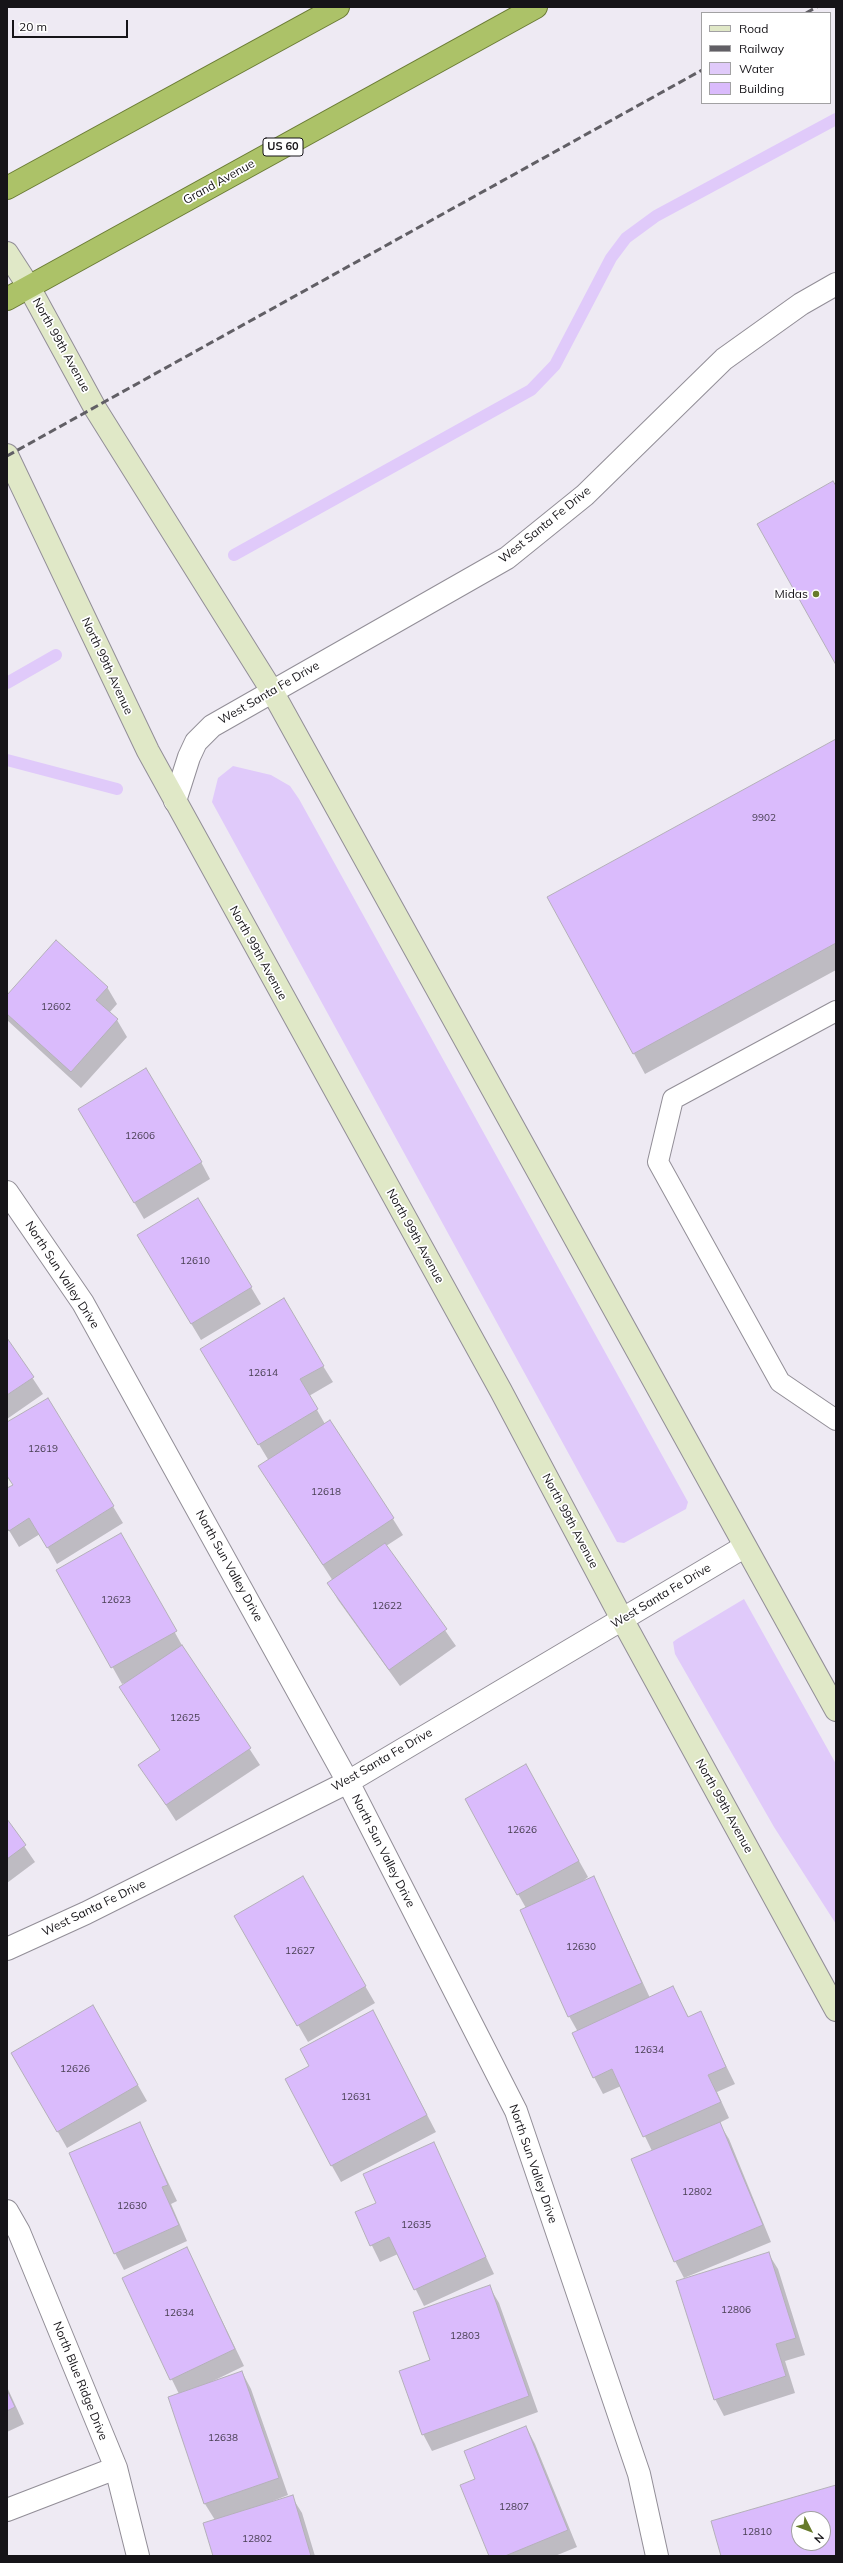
<!DOCTYPE html>
<html>
<head>
<meta charset="utf-8">
<style>
	body { margin:0 }
	#map { position:relative; width:843px; height:2563px; overflow:hidden; background:#eeeaf3; font-family:Mulish,sans-serif }
	canvas { display:block }
	.frame { position:absolute; inset:0; border:8px solid #161418; pointer-events:none }
	.legend { position:absolute; left:701px; top:12px; width:130px; height:92px; box-sizing:border-box; background:#fff; border:1px solid #a2a1a3; margin:0; padding:5px 7px; list-style:none; font-size:12px; color:#161418 }
	.legend li { display:flex; align-items:center; gap:8px; height:20px }
	.legend b { width:20px; border:1px solid #a2a1a3 }
	.north { position:absolute; left:791px; top:2511px; width:40px; height:40px; box-sizing:border-box; background:#fff; border:1px solid #a2a1a3; border-radius:50%; rotate:132deg; font-size:11px; font-weight:700; line-height:16px; text-align:center; color:#161418 }
	.north::after { content:''; display:block; margin:auto; width:14px; height:18px; background:#677b2b; clip-path:polygon(50% 0,100% 100%,50% 72%,0 100%) }
	.scale { position:absolute; left:12px; top:20px; width:116px; height:18px; box-sizing:border-box; border:2px solid #161418; border-top:0; padding-left:5px; font-size:12px; line-height:14px; white-space:nowrap; color:#161418; -webkit-text-stroke:3px #fff; paint-order:stroke }
</style>
</head>
<body>
<div id="map">
<canvas width="843" height="2563"></canvas>
<div class="frame"></div>
<ul class="legend">
<li><b style="height:5px;background:#e0e8c7"></b>Road</li>
<li><b style="height:5px;background:#615f65"></b>Railway</li>
<li><b style="height:11px;background:#e0cafa"></b>Water</li>
<li><b style="height:11px;background:#dabbfc"></b>Building</li>
</ul>
<div class="north">N</div>
<div class="scale">20 m</div>
</div>
<script>
const c = document.querySelector('canvas').getContext('2d');
c.lineJoin = 'round';
function fillPath(path, color) { c.fillStyle = color; c.fill(path, 'evenodd'); }
const poly = rows => new Path2D(rows.map(r => 'M' + r).join(''));
function trace(path, color, width, dash) { c.strokeStyle = color; c.lineWidth = width; c.lineCap = dash ? 'butt' : 'round'; c.setLineDash(dash || []); c.stroke(path); }
function write(font, color, halo, rows, align = 'center') {
  c.font = font + ' Mulish,sans-serif'; c.lineWidth = 3.5; c.setLineDash([]); c.textBaseline = 'middle'; c.strokeStyle = halo; c.fillStyle = color; for (const [text, x, y, turn = 0] of rows) {
    c.save(); c.translate(x, y); c.rotate((+turn || 0) * Math.PI / 180); c.textAlign = isNaN(turn) ? turn : align; if (halo) c.strokeText(text, 0, 0); c.fillText(text, 0, 0); c.restore();
  }
}
fillPath(poly([
	[233,766,271,775,290,786,299,799,688,1502,686,1509,624,1543,617,1542,212,802,218,778],
	[744,1599,836,1764,836,1924,774,1827,675,1654,673,1642,677,1639]
]), '#e0cafa');
fillPath(poly([
	[836,740,836,970,645,1074,549,897],
	[107,987,117,1004,109,1013,117,1020,127,1037,81,1088,7,1020,7,997],
	[89,1126,201,1162,210,1179,144,1219],
	[198,1199,261,1304,201,1340,148,1252],
	[7,1339,43,1394,7,1419],
	[211,1365,323,1366,333,1382,309,1396,325,1424,329,1421,393,1519,403,1535,386,1546,456,1646,400,1686,338,1600,329,1584,333,1581,269,1483,269,1461],
	[48,1399,123,1523,57,1564,40,1534,19,1547,7,1527,7,1490,14,1486,7,1475,7,1424],
	[121,1535,184,1649,260,1765,176,1821,140,1765,161,1751,120,1687,130,1681,122,1684,58,1570],
	[535,1782,588,1877,577,1886,594,1878,650,1998,673,1987,689,2018,700,2013,735,2084,717,2092,729,2118,719,2123,729,2139,771,2242,684,2278,675,2261,652,2151,621,2086,603,2094,594,2077,578,2032,569,2016,526,1908,518,1894],
	[7,1821,35,1862,7,1883],
	[302,1877,375,2003,308,2042,235,1916],
	[93,2006,147,2101,67,2148,13,2053],
	[382,2028,436,2132,341,2182,332,2166,310,2067],
	[140,2123,177,2201,171,2204,187,2241,124,2270,115,2253],
	[433,2143,494,2274,424,2306,398,2254,380,2262,356,2213,378,2203],
	[187,2248,244,2366,211,2382,242,2372,251,2389,288,2495,258,2507,292,2497,302,2513,315,2556,214,2556,215,2520,205,2504,169,2398,179,2394,123,2279],
	[768,2253,778,2269,805,2355,785,2361,795,2393,724,2416,715,2399],
	[489,2286,499,2303,538,2412,432,2451,423,2434,431,2360],
	[7,2387,24,2424,7,2432],
	[526,2427,535,2444,577,2547,555,2556,491,2556,476,2480]
]), '#0003');
trace(poly([
	[234,555,531,390,555,365,611,258,626,238,656,216,836,119],
	[7,683,56,655],
	[7,760,117,789]
]), '#e0cafa', 12);
const building = poly([
	[833,481,836,486,836,665,757,524,833,481],
	[836,739,836,943,633,1054,547,897,836,739],
	[56,940,108,987,96,1000,118,1019,71,1072,7,1014,7,995,56,940],
	[146,1068,202,1162,134,1203,78,1109,146,1068],
	[198,1198,252,1287,191,1324,137,1235,198,1198],
	[284,1298,324,1366,300,1379,318,1409,258,1445,200,1349,284,1298],
	[7,1338,34,1377,7,1395,7,1338],
	[48,1398,114,1506,47,1548,29,1518,9,1531,7,1528,7,1488,13,1485,7,1476,7,1422,48,1398],
	[330,1420,394,1518,323,1565,258,1466,330,1420],
	[121,1533,177,1631,111,1668,56,1570,121,1533],
	[385,1543,447,1629,389,1670,327,1583,385,1543],
	[182,1645,251,1748,166,1805,138,1765,160,1750,119,1687,182,1645],
	[526,1764,579,1861,517,1895,465,1799,526,1764],
	[7,1819,26,1845,7,1859,7,1819],
	[303,1876,366,1986,297,2026,234,1916,303,1876],
	[594,1876,642,1983,568,2017,520,1910,594,1876],
	[673,1986,688,2017,701,2011,726,2067,708,2075,721,2102,643,2137,612,2069,593,2078,572,2033,673,1986],
	[93,2005,138,2085,57,2132,11,2053,93,2005],
	[373,2010,427,2115,331,2166,285,2079,309,2066,300,2049,373,2010],
	[140,2122,168,2185,162,2187,179,2225,114,2254,69,2153,140,2122],
	[720,2122,763,2225,674,2262,631,2159,720,2122],
	[434,2142,486,2257,414,2290,389,2237,370,2246,355,2212,376,2203,363,2174,434,2142],
	[187,2247,235,2349,170,2380,122,2278,187,2247],
	[769,2252,796,2338,776,2344,786,2376,714,2400,676,2281,769,2252],
	[490,2285,529,2396,422,2435,399,2371,430,2360,413,2312,490,2285],
	[242,2371,279,2478,204,2504,168,2397,242,2371],
	[7,2390,15,2407,7,2411,7,2390],
	[526,2426,568,2530,505,2556,489,2556,460,2485,475,2479,464,2451,526,2426],
	[836,2485,836,2556,721,2556,711,2521,836,2485],
	[799,2519,823,2519,823,2543,799,2543,799,2519],
	[293,2495,311,2556,213,2556,203,2523,293,2495]
]);
fillPath(building, '#dabbfc');
trace(building, '#b4b0b9', 1);
const service = poly([
	[836,1011,673,1099,658,1162,780,1382,836,1420]
]);
const minor = poly([
	[175,801,189,757,196,742,212,726,507,558,585,495,724,359,801,304,836,284],
	[7,1192,83,1303,348,1782,516,2111,639,2474,657,2556],
	[7,1949,86,1913,348,1782,744,1547],
	[7,2211,19,2232,116,2468,138,2556],
	[7,2510,116,2468]
]);
const secondary = poly([
	[7,253,29,287,95,408,272,691,836,1710],
	[7,455,148,751,501,1391,622,1619,836,2010]
]);
const trunk = poly([
	[7,188,338,7],
	[7,299,536,7]
]);
trace(service, '#928e97', 22);
trace(minor, '#928e97', 24);
trace(secondary, '#928e97', 24);
trace(trunk, '#6a7b34', 24);
trace(service, '#fff', 20);
trace(minor, '#fff', 22);
trace(secondary, '#e0e8c7', 22);
trace(trunk, '#acc268', 22);
trace(poly([
	[806,13,817,7],
	[7,456,702,70]
]), '#615f65', 3, [8, 4]);
for (const [x, y, r, color] of [
	[816,594,4,"#677b2b"]
]) { const dot = new Path2D(); dot.arc(x, y, r, 0, 2 * Math.PI); c.fillStyle = color; c.fill(dot); trace(dot, '#fff', 1.5); }
write('10px', '#473e51', null, [
	["9902",764,818],
	["12602",56,1007],
	["12606",140,1136],
	["12610",195,1261],
	["12614",263,1373],
	["12619",43,1449],
	["12618",326,1492],
	["12623",116,1600],
	["12622",387,1606],
	["12625",185,1718],
	["12626",522,1830],
	["12630",581,1947],
	["12627",300,1951],
	["12634",649,2050],
	["12626",75,2069],
	["12631",356,2097],
	["12802",697,2192],
	["12630",132,2206],
	["12635",416,2225],
	["12806",736,2310],
	["12634",179,2313],
	["12803",465,2336],
	["12638",223,2438],
	["12807",514,2507],
	["12810",757,2532],
	["12802",257,2539]
]);
for (const [x, y, w] of [
	[283,147,40]
]) { const box = new Path2D(); box.roundRect(x - w / 2, y - 9, w, 18, 3); c.fillStyle = '#fff'; c.fill(box); trace(box, '#161418', 1); }
write('bold 11px', '#161418', null, [
	["US 60",283,147]
]);
write('12px', '#161418', '#fff', [
	["Grand Avenue",219,182,-29],
	["North 99th Avenue",61,345,61],
	["West Santa Fe Drive",545,525,-39],
	["North 99th Avenue",107,666,65],
	["West Santa Fe Drive",269,693,-30],
	["North 99th Avenue",258,953,61],
	["North 99th Avenue",415,1236,61],
	["North Sun Valley Drive",62,1275,57],
	["North 99th Avenue",570,1521,62],
	["North Sun Valley Drive",229,1566,61],
	["West Santa Fe Drive",661,1596,-31],
	["West Santa Fe Drive",382,1760,-30],
	["North 99th Avenue",724,1806,61],
	["North Sun Valley Drive",383,1851,63],
	["West Santa Fe Drive",94,1908,-26],
	["North Sun Valley Drive",533,2164,71],
	["North Blue Ridge Drive",80,2381,68]
]);
write('12px', '#161418', '#fff', [
	["Midas",808,594]
], 'right');
</script>
</body>
</html>
